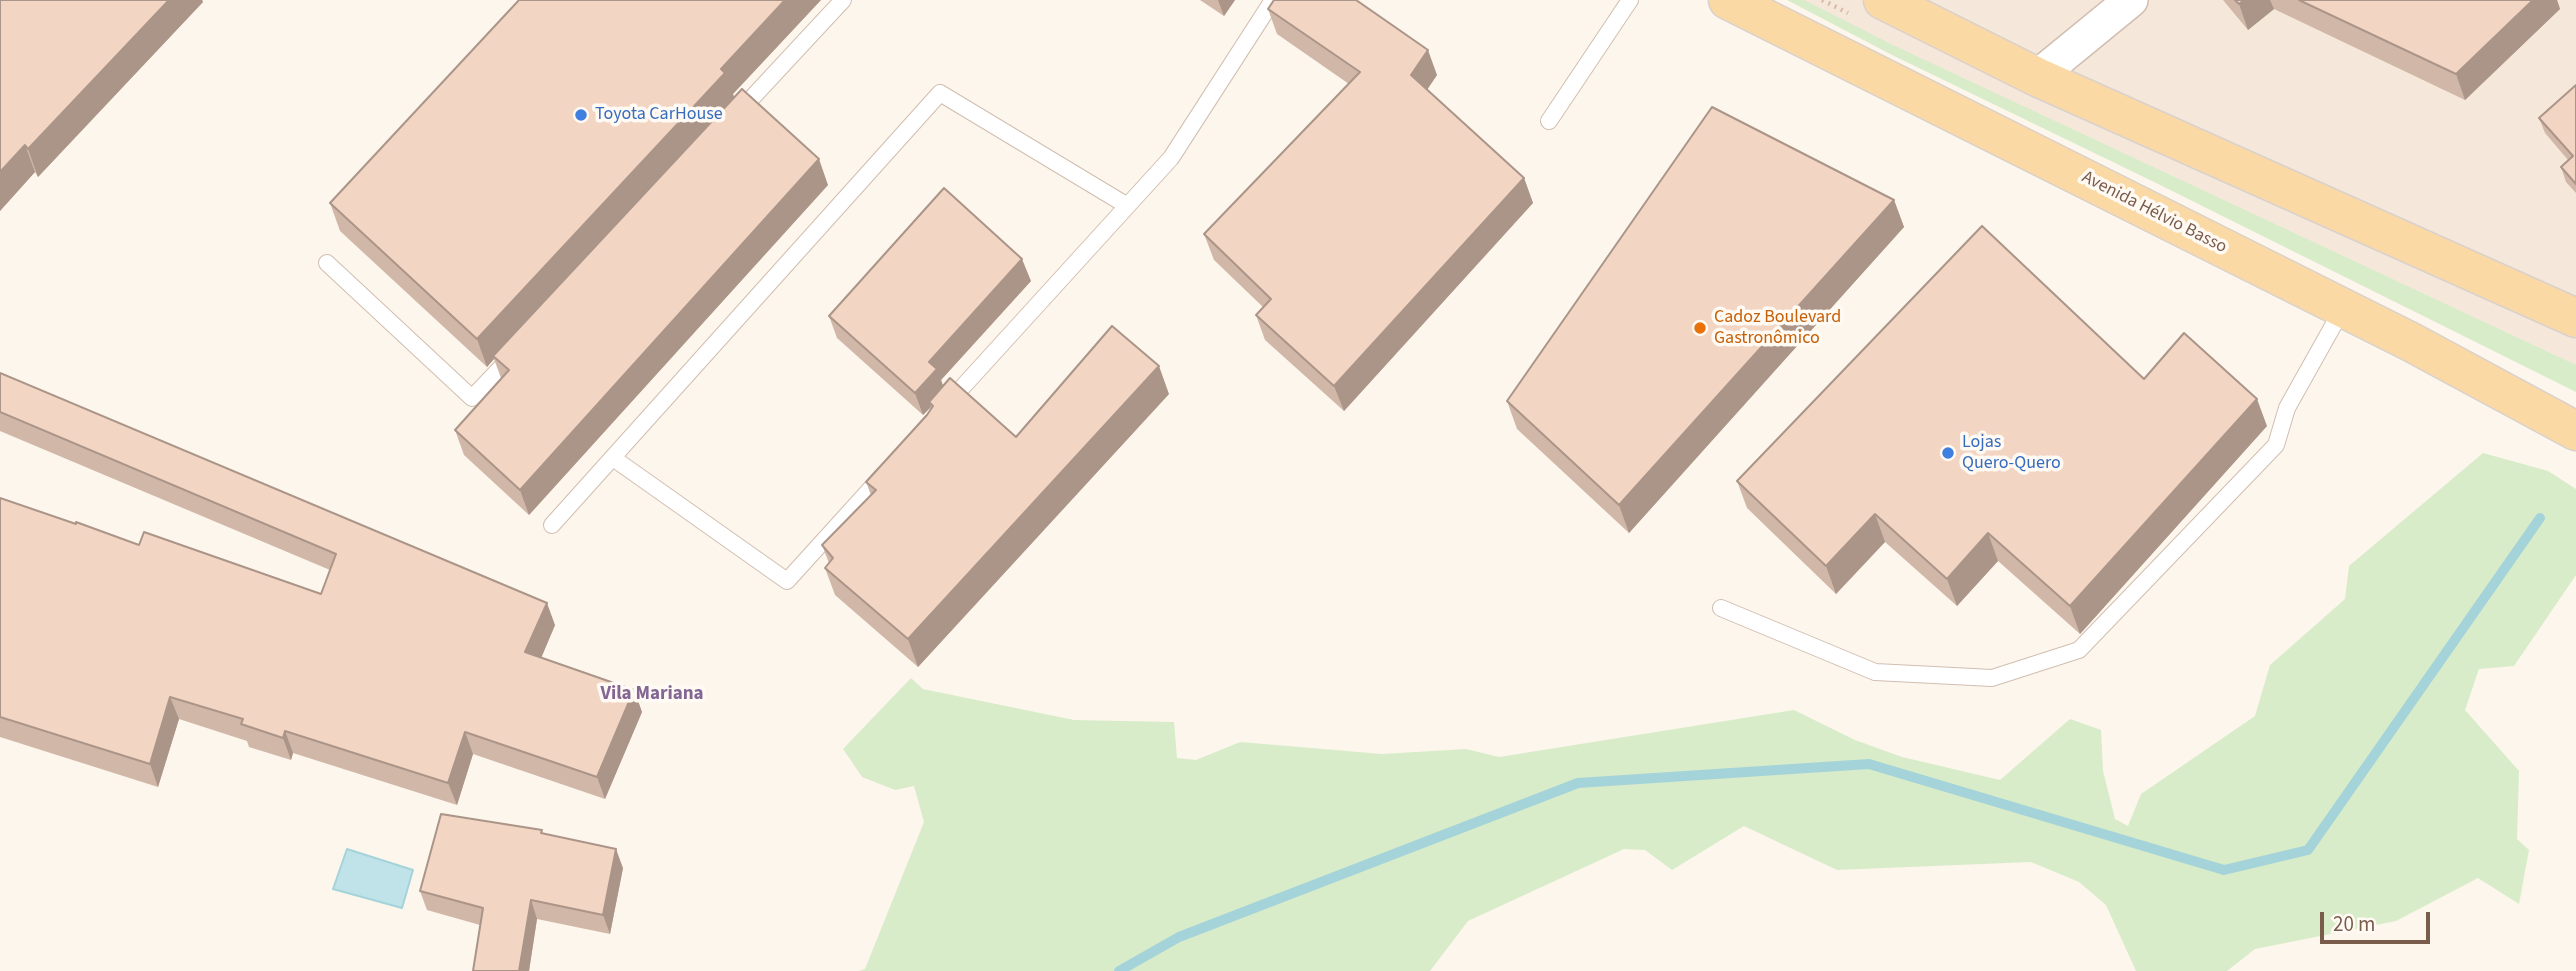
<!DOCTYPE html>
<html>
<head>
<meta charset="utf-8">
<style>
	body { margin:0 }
	#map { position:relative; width:2576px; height:971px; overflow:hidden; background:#fdf6ec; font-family:"Source Sans 3",sans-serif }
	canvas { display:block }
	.scale { position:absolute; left:2320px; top:912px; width:110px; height:32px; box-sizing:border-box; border:4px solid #7a5c4d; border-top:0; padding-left:9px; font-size:21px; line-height:24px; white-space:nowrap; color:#7a5c4d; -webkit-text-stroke:5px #fffaf3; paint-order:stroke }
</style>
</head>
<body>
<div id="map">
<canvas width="2576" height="971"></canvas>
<div class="scale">20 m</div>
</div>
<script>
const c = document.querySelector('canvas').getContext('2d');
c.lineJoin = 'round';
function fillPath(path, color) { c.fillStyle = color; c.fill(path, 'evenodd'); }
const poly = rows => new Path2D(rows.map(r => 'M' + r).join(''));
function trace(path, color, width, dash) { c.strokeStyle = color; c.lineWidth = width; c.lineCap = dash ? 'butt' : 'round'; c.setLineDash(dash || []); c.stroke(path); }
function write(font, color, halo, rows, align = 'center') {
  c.font = font + ' "Source Sans 3",sans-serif'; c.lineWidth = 7; c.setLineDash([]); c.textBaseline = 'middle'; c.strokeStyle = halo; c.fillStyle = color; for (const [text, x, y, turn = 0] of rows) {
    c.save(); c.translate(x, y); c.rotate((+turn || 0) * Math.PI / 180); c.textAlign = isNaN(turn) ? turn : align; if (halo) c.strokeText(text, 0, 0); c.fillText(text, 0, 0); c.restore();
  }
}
fillPath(poly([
	[1788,0,2576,0,2576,380]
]), '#f5e8da');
fillPath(poly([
	[1787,0,1804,0,1895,46,2576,365,2576,392,2152,181,1892,55],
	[2483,453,2548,471,2576,489,2576,575,2514,666,2479,669,2465,710,2519,771,2517,839,2529,850,2519,904,2478,878,2396,921,2255,949,2227,971,2136,971,2106,905,2079,882,2031,862,1837,870,1744,826,1672,870,1645,850,1624,849,1468,921,1430,971,859,971,865,969,924,822,914,786,895,790,862,777,843,749,911,678,923,689,1074,720,1174,722,1177,758,1196,760,1240,742,1382,754,1466,749,1499,757,1794,710,1855,740,1902,757,2000,780,2070,719,2101,730,2103,771,2115,819,2128,826,2141,794,2255,716,2270,665,2345,599,2349,566]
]), '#d8ecc9');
const water = poly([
	[347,849,413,870,402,908,333,889,347,849]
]);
fillPath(water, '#bfe3e8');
trace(water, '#a5d3da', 2);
trace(poly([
	[1119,971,1179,937,1578,783,1869,764,2224,870,2308,850,2540,518]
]), '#a5d3da', 10);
const lane = poly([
	[737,114,843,0],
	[1549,121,1630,0],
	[327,263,472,398,512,356],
	[948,403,1171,158,1273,0],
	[613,458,787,581,884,474],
	[552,525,940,93,1126,205],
	[1721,608,1875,672,1992,678,2079,650,2276,445,2287,408,2343,308]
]);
const street = poly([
	[2037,77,2131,0]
]);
const primary = poly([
	[1728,0,2411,342,2576,431],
	[1883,0,2037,77,2576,318]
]);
trace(lane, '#d1beb0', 18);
trace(street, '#d1beb0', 36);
trace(primary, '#dad1cd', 41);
trace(poly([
	[1822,0,1848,13]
]), '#d9b8a5', 4.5, [2, 5]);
trace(lane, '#fff', 16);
trace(street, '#fff', 33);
trace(primary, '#fbd9a5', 38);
fillPath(poly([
	[0,0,202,0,203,2,38,177,35,172,0,211],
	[519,0,821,0,733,94,734,97,828,185,529,515,464,455,455,430,501,378,494,359,487,367,340,231,330,203],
	[1200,0,1235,0,1224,16],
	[2223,0,2557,0,2560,9,2465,100,2274,9,2248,30],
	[1268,9,1437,75,1427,90,1524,178,1533,203,1344,411,1265,340,1256,315,1263,307,1214,260,1204,234,1349,84,1277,34],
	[2576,85,2576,193,2566,182,2561,167,2568,160,2545,133,2539,118],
	[1894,200,1904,227,1629,533,1517,429,1507,401],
	[1031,281,941,380,943,386,1016,437,1169,394,918,667,835,595,825,568,829,563,822,545,871,495,866,482,931,409,931,407,923,415,837,338,829,316],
	[0,373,555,625,541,658,634,690,642,712,605,799,473,754,457,805,293,753,291,760,249,747,247,741,179,719,158,787,0,737,0,498,139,545,321,594,330,570,0,431],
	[2144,379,2267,426,2080,634,1998,561,1957,606,1885,542,1836,594,1747,508,1737,481],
	[543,833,623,868,610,934,537,919,529,971,473,971,480,925,427,910,420,891]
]), '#d1b7a8');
fillPath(poly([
	[169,0,202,0,203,2,38,177,28,149],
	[785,0,821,0,733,94,735,100,493,356,494,359,487,367,477,339,721,69],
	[1218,0,1235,0,1224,16],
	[2244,0,2270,0,2274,9,2248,30,2239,4],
	[2533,0,2557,0,2560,9,2465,100,2456,74],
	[1428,50,1437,75,1420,100,1411,75],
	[25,145,35,172,0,211,0,172],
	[819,159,828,185,529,515,520,490],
	[1524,178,1533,203,1344,411,1334,386],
	[1894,200,1904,227,1629,533,1619,505],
	[1022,259,1031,281,941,380,945,391,929,402,931,407,923,415,915,393,929,362],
	[1159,366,1169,394,918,667,908,639],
	[2257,399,2267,426,2080,634,2070,606],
	[1875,514,1885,542,1836,594,1826,566],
	[1988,533,1998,561,1957,606,1947,579],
	[547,603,555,625,534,675,525,652],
	[634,690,642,712,605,799,597,777],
	[170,697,179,719,158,787,150,764],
	[285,731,293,753,291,760,283,738],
	[465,732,473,754,457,805,448,783],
	[616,849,623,868,610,934,603,915],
	[531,900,537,919,529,971,519,971]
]), '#aa9588');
const building = poly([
	[0,0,169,0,28,149,25,145,0,172,0,0],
	[519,0,785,0,721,69,725,73,477,339,330,203,519,0],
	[1274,0,1356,0,1428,50,1411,75,1524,178,1334,386,1256,315,1271,299,1204,234,1360,72,1268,9,1274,0],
	[2235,0,2244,0,2239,4,2235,0],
	[2299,0,2533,0,2456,74,2299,0],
	[2576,85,2576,184,2561,167,2573,156,2539,118,2576,85],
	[742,89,819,159,520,490,455,430,509,370,493,356,742,89],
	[1712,107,1894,200,1619,505,1507,401,1712,107],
	[944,188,1022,259,929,362,937,369,915,393,829,316,944,188],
	[1982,226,2144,379,2184,333,2257,399,2070,606,1988,533,1947,579,1875,514,1826,566,1737,481,1982,226],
	[1112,326,1159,366,908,639,825,568,833,558,822,545,876,490,866,482,927,415,933,406,929,402,950,378,1016,437,1112,326],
	[0,373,547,603,525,652,634,690,597,777,465,732,448,783,285,731,283,738,241,724,243,719,170,697,150,764,0,717,0,498,76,524,76,522,139,545,144,532,321,594,336,554,0,412,0,373],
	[441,814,542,830,541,833,616,849,603,915,531,900,519,971,473,971,483,908,420,891,441,814]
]);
fillPath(building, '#f3d5c3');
trace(building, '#aa9588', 2);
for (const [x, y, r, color] of [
	[581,115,7,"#3f7fe0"],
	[1700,328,7,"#e8710a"],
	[1948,453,7,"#3f7fe0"]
]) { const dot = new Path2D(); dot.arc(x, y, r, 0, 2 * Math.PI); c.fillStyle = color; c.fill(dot); trace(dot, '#fffaf3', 2.5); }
write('18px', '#366cbe', '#fffaf3', [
	["Toyota CarHouse",595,115],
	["Lojas",1962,443],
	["Quero-Quero",1962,464]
], 'left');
write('18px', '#7a5c4d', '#fffaf3', [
	["Avenida Hélvio Basso",2154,213,27]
]);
write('18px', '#c56008', '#fffaf3', [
	["Cadoz Boulevard",1714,318],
	["Gastronômico",1714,339]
], 'left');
write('bold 19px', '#846695', '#fffaf3', [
	["Vila Mariana",652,695]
]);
</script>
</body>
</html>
